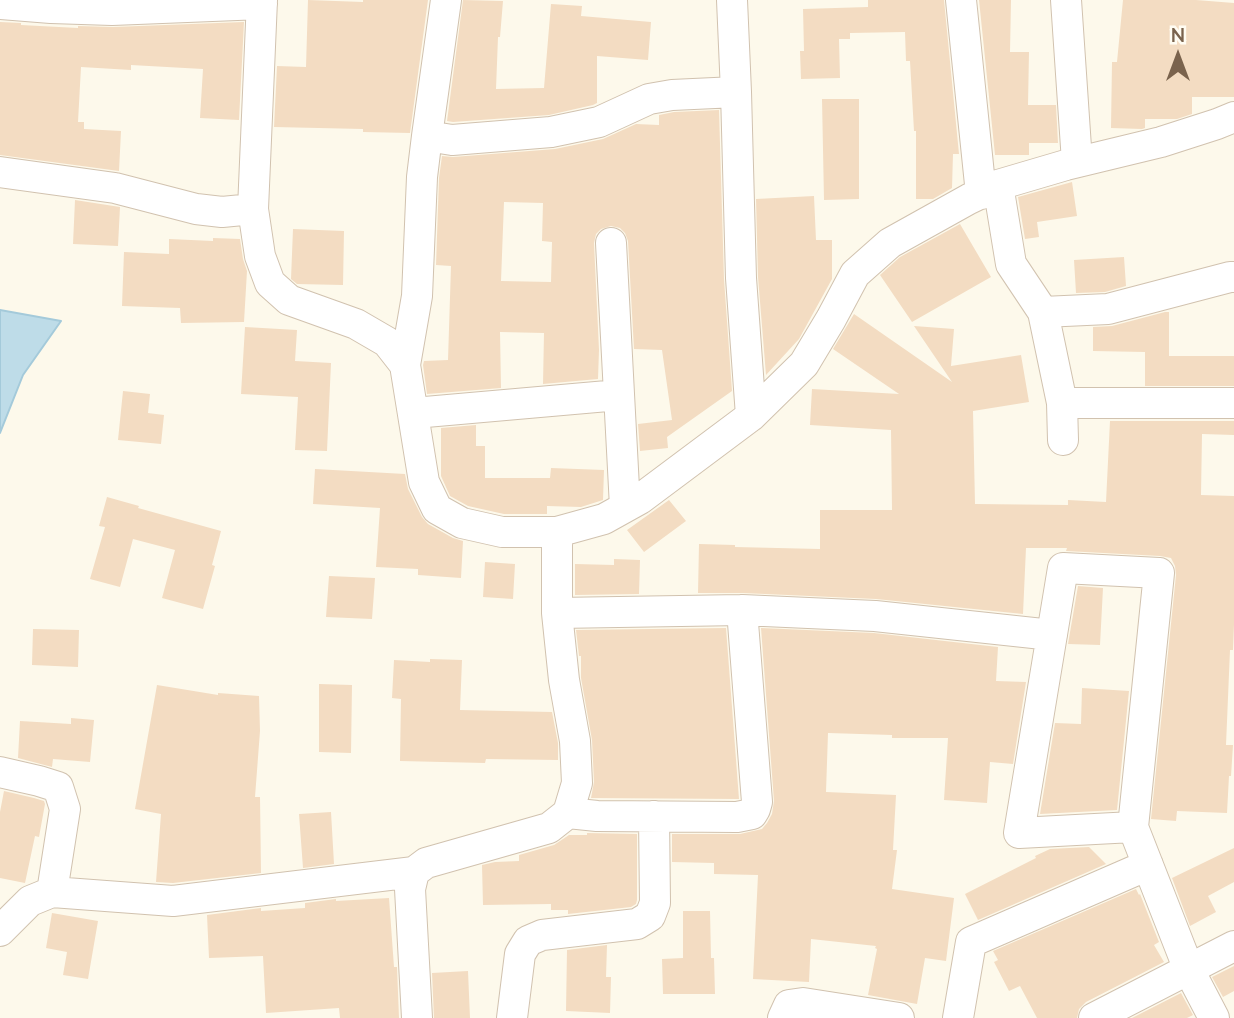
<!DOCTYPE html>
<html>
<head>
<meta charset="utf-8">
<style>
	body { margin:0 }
	#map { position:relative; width:1234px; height:1018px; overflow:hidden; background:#fdf9eb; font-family:Mulish,sans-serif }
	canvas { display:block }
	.north { position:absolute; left:1143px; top:21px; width:70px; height:70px; -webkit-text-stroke:5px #fffcf2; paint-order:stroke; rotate:0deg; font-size:19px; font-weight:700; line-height:28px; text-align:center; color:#7a634d }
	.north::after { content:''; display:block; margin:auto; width:24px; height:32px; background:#7a634d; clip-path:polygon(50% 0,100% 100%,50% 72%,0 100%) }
</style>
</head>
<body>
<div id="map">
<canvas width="1234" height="1018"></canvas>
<div class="north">N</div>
</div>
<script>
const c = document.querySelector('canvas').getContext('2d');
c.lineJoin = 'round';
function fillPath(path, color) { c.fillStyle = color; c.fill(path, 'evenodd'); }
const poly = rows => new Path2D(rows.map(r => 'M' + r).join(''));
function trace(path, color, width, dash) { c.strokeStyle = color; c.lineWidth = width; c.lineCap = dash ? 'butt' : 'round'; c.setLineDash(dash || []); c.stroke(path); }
const water = poly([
	[0,310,61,321,23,375,0,433,0,310]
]);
fillPath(water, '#bedce8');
trace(water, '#a4cada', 2);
fillPath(poly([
	[308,0,363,2,363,0,428,0,410,133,363,132,363,129,274,127,277,66,306,67],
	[463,0,503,1,500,37,498,37,496,89,544,88,551,4,582,6,581,16,651,22,648,60,597,56,597,103,593,105,549,115,453,122,447,121],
	[868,0,944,0,959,154,953,154,952,188,933,199,916,199,916,131,914,131,910,61,906,61,905,32,850,33,850,39,839,39,840,78,801,79,800,51,804,51,803,9,868,7],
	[979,0,1011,0,1010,52,1029,52,1028,105,1056,105,1058,143,1029,143,1029,155,995,155],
	[1123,0,1196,0,1234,3,1234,97,1192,97,1192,114,1177,119,1145,119,1145,128,1142,129,1111,128,1112,62,1117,62],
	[0,22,21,23,21,25,78,28,78,26,113,27,244,22,239,120,200,118,203,69,131,65,131,70,81,67,78,122,84,122,84,129,121,131,119,171,0,155],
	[822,99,859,99,859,199,824,200],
	[719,110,724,279,732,391,667,437,668,448,640,451,638,424,672,420,662,350,634,349,628,241,625,233,620,228,611,226,601,229,596,234,594,243,599,350,598,379,543,384,544,333,500,332,501,388,427,394,423,365,424,361,448,360,451,266,436,265,439,178,442,156,453,157,555,149,603,139,636,124,659,125,659,115,674,112],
	[504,202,543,203,542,241,552,242,551,282,501,281],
	[1072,182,1077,216,1037,222,1039,237,1025,239,1018,197],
	[814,196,816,240,832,240,832,279,799,339,766,375,758,277,756,199],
	[75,200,120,207,118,246,73,244],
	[960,224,991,277,912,322,880,275,900,257],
	[293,229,344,231,343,285,297,284,291,279],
	[213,238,240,239,243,259,247,271,244,322,181,323,180,308,122,306,124,252,169,254,169,239,213,241],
	[1124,257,1126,286,1105,292,1076,293,1074,260],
	[1165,312,1169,312,1169,356,1234,356,1234,386,1145,386,1145,352,1093,351,1093,327,1112,326],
	[854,314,952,382,914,326,954,329,951,366,1021,355,1029,402,973,411,975,504,1068,505,1068,500,1106,502,1110,421,1234,421,1234,435,1202,434,1201,495,1234,496,1234,624,1233,650,1230,650,1226,745,1233,745,1231,776,1229,776,1227,813,1177,811,1176,821,1151,819,1176,575,1175,566,1171,558,1160,556,1066,551,1067,548,1026,548,1023,614,876,599,743,593,698,593,699,544,735,545,735,547,820,549,820,510,892,510,891,430,810,425,812,389,899,394,833,349],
	[245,327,297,330,295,361,331,363,327,451,295,450,298,397,241,394],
	[123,391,150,394,148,413,164,415,161,444,118,440],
	[476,425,476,446,485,446,485,478,550,478,551,468,604,470,603,500,581,507,547,506,547,514,504,514,468,506,450,496,441,476,441,428],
	[315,469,405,474,408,489,422,517,428,524,453,538,463,541,461,578,418,575,418,569,376,567,380,508,313,504],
	[107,497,139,506,138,508,221,531,212,565,215,566,203,609,162,598,175,550,133,539,120,587,90,579,105,527,99,526],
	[669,500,686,521,644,552,627,530],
	[614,559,640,560,639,594,575,595,575,564,614,565],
	[485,562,515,564,513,599,483,597],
	[329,576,375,578,372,619,326,617],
	[1078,586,1103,588,1100,645,1068,644],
	[726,628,739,799,591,798,594,782,592,740,581,678,581,656,579,656,576,630],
	[761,628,874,633,998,647,996,681,1026,682,1013,764,990,762,987,803,944,800,948,738,892,738,892,735,828,733,826,792,896,795,893,850,897,850,892,889,954,898,946,961,925,958,917,1004,868,995,877,949,875,948,876,946,811,939,809,982,753,979,758,875,714,874,714,863,672,862,672,834,740,834,762,829,767,823,772,814,774,801],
	[33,629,79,630,78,667,32,665],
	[430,659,462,660,460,710,552,712,558,743,558,760,486,759,485,763,400,761,401,699,392,698,394,660,430,662],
	[319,684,352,685,351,753,319,752],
	[157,685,218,695,218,693,259,696,260,731,255,797,260,797,261,873,173,883,156,882,161,814,135,809],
	[1082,688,1129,691,1117,810,1040,814,1055,723,1081,724],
	[71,718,94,720,90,762,53,759,52,767,18,758,20,721,71,724],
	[4,791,34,798,44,801,45,804,39,837,35,836,25,883,0,878,0,812],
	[331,812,334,864,303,868,299,814],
	[587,833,637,834,637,900,636,904,631,907,568,914,568,910,551,910,551,904,483,905,482,865,495,862,519,861,519,855,554,845,569,835,587,835],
	[1089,847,1106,864,978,920,965,894,1036,858,1035,856,1050,849],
	[1234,848,1234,882,1208,896,1216,912,1190,926,1172,878],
	[1136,889,1139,895,1140,894,1159,942,1154,945,1164,962,1086,1002,1079,1009,1077,1018,1037,1018,1020,986,1009,991,994,962,998,960,993,951],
	[389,898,394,967,397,967,399,1018,340,1018,339,1008,266,1013,263,956,209,958,207,915,261,908,261,911,305,908,305,903,336,899,336,901],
	[683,911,710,911,711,958,714,958,715,994,663,994,662,959,683,958],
	[52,913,98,921,88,979,63,975,67,952,46,948],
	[607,945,606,977,611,977,610,1013,566,1011,567,950],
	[1234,966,1234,991,1223,997,1212,977],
	[468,971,470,1018,434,1018,432,973],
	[1181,993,1193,1015,1187,1018,1132,1018]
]), '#f3dcc2');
const street = poly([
	[262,0,253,209,260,256,270,283,289,300,356,324,387,342,405,365,424,482,437,509,462,523,502,532,557,532,604,519,640,499,751,416,804,364,831,319,855,274,890,243,969,199,998,185,1066,165,1161,142,1217,124,1234,117],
	[446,0,427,136,452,140,551,132,599,122,649,99,672,95,736,92],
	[732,0,736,92,741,278,751,416],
	[961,0,981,194],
	[1066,0,1077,162],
	[0,4,51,8,112,10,262,4],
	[0,172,115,188,196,209,222,212,253,209],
	[998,185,1011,264,1043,312,1108,309,1230,277,1234,277],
	[611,243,625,507],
	[1043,312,1062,403,1063,440],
	[405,365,417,296,422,177,427,136],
	[1062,403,1234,403],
	[414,413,619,395],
	[557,613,742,610,875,616,1052,635],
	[0,772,39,781,58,787,65,809,52,892,173,901,414,872],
	[568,813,597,816,737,817,752,814,755,809,757,802,742,610],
	[1133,827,1159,573,1063,568,1019,833,1133,827,1189,970,1214,1018],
	[0,931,30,901,52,892],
	[417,1018,410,889,414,872,426,863,549,828,568,813,577,783,575,741,564,680,557,613,557,532],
	[512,1018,520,954,528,941,542,935,637,924,650,916,655,903,654,816],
	[783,1018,789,1005,803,1003,899,1018],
	[958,1018,971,942,1148,865],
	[1094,1018,1234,946]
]);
trace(street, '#d1c2af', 32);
trace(street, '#fff', 30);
</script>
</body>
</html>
